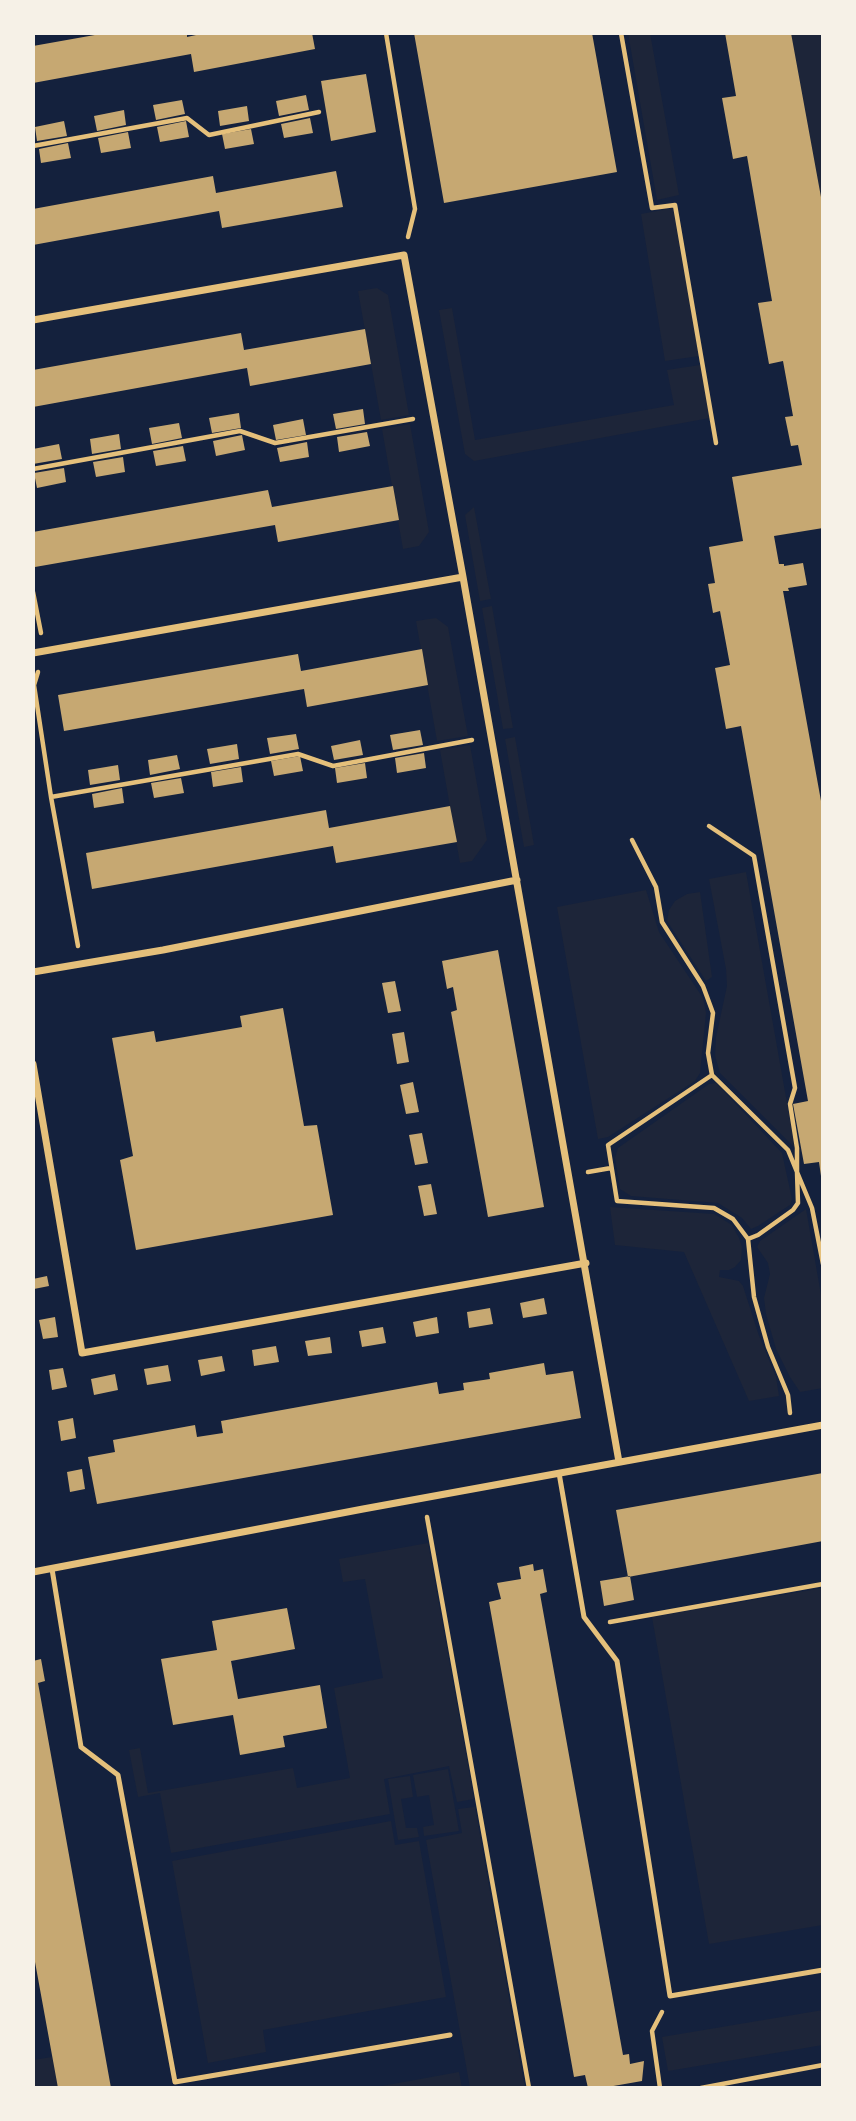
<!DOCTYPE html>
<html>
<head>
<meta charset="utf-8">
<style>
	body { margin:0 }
	#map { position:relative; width:856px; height:2121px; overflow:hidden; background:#14213d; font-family:"Noto Sans",sans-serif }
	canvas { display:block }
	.frame { position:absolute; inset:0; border:35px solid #f6f1e7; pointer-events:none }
</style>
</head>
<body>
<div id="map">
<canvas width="856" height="2121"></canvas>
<div class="frame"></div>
</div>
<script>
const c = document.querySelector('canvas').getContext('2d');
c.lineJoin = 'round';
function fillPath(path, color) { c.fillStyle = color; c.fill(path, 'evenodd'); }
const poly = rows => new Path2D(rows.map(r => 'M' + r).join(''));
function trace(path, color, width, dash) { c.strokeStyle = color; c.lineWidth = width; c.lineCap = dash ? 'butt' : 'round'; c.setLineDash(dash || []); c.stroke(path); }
fillPath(poly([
	[628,33,650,33,679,195,657,200],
	[791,33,823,33,823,208],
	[673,208,699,356,665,361,641,214],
	[377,288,388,295,409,415,381,420,358,291],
	[452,308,475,440,674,405,667,370,700,365,710,418,474,461,465,454,439,310],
	[410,424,429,532,419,546,403,549,382,429],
	[474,507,491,599,480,601,465,515],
	[492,606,513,728,503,729,482,608],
	[436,618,448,627,468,736,437,741,416,621],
	[515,737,534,845,524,847,505,739],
	[470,745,487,840,472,861,460,863,440,750],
	[746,872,795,1148,720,1073,715,1056,716,1037,727,986,726,969,709,879],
	[646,890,659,932,703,998,706,1013,700,1073,695,1081,608,1137,598,1139,557,907],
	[700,892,712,977,706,981,667,921,669,910,675,901,687,894],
	[716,1083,782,1153,792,1199,790,1205,758,1226,751,1229,742,1218,718,1203,631,1196,620,1189,615,1158,618,1148,709,1084],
	[610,1207,714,1214,732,1225,739,1238,742,1247,741,1260,735,1267,729,1270,720,1270,719,1277,739,1281,743,1286,758,1333,776,1377,779,1396,749,1401,684,1252,615,1245],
	[806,1209,823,1306,823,1388,800,1392,790,1377,776,1349,766,1314,764,1298,770,1274,768,1263,757,1247,760,1241],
	[428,1543,474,1799,457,1802,449,1766,384,1779,390,1814,171,1853,160,1793,138,1797,129,1750,140,1748,148,1793,293,1768,297,1788,350,1778,334,1688,383,1678,365,1579,343,1582,339,1559],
	[823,1588,823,1925,709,1944,652,1617],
	[448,1769,459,1831,424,1836,423,1827,434,1825,429,1795,417,1797,413,1775],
	[410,1776,413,1797,401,1799,406,1828,417,1828,419,1837,398,1840,388,1779],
	[474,1807,475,1807,525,2088,470,2088,426,1840,462,1833,458,1809],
	[391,1821,395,1845,419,1841,446,1997,263,2030,266,2052,208,2063,172,1861],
	[823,2010,823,2045,668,2071,662,2037],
	[52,2057,58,2088,33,2088,33,2060],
	[459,2072,462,2088,371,2088]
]), '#1d2539');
fillPath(poly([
	[106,33,187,33,187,37,205,33,312,33,315,49,194,72,191,54,33,83,33,46],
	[414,33,592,33,617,172,444,203],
	[725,33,791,33,823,208,823,462,821,463,823,474,823,528,774,536,779,564,784,564,784,566,803,563,807,585,788,588,789,591,783,591,823,812,821,1176,819,1162,804,1164,793,1104,808,1101,741,726,726,729,715,668,730,665,720,611,713,613,708,584,715,583,709,547,743,541,732,477,802,465,798,445,791,446,785,417,793,416,783,361,769,364,758,303,772,301,747,156,733,159,722,98,736,96],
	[366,74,376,132,331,141,321,81],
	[306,95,309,110,279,116,276,101],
	[182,100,185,114,156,120,153,105],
	[247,106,249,121,220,126,218,111],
	[124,110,126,125,97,131,94,116],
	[310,118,313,133,284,138,281,124],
	[64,121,67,136,37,141,35,127],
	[186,121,189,137,160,142,157,127],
	[251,129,254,144,225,149,222,134],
	[128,132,131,148,101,153,98,138],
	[68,143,71,158,41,163,39,149],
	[336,171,343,207,222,228,219,211,33,245,33,209,213,176,216,193],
	[365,329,371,364,250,386,247,368,33,407,33,370,241,333,244,350],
	[363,409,365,424,336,429,333,414],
	[239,413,241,428,212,433,209,418],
	[303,419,306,435,276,440,273,425],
	[179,423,182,438,152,444,149,428],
	[367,432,370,446,339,452,337,437],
	[119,434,121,449,92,454,90,439],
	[242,435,245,450,216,456,213,441],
	[307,442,309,457,280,462,277,448],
	[59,444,62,459,33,464,33,449],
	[183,446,186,461,156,466,153,451],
	[123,457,125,472,96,477,93,462],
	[64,468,66,482,37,488,34,473],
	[393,486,399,520,278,542,275,525,35,567,33,532,268,490,272,507],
	[422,649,428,685,307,707,304,689,64,731,58,695,298,654,301,671],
	[420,730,423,745,393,750,390,735],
	[296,734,299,749,270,754,267,738],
	[360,740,363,755,334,760,331,746],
	[237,744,239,759,210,764,207,749],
	[424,753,426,768,397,773,395,758],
	[177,755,180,769,150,775,148,760],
	[300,756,303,771,274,776,271,761],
	[365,763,367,778,337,783,335,768],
	[118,765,120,780,90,785,88,770],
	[241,767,243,782,213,787,211,772],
	[181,778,184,793,154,798,151,783],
	[122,788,124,803,94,808,92,794],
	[450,806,457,842,336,863,333,846,92,889,86,853,326,810,329,828],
	[498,950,544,1207,488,1217,451,1012,457,1010,453,987,447,989,442,961],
	[395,981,401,1011,388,1013,382,983],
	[283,1008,304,1126,317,1125,333,1215,136,1250,120,1160,133,1156,112,1038,154,1031,156,1042,242,1027,240,1016],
	[404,1032,409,1062,397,1064,392,1034],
	[413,1082,419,1112,406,1114,400,1085],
	[422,1133,428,1163,415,1165,409,1135],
	[431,1184,437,1214,424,1216,418,1186],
	[47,1276,49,1286,34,1289,33,1279],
	[544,1298,547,1314,523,1318,520,1303],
	[490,1308,493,1324,469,1328,467,1312],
	[55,1317,58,1337,43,1339,39,1320],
	[437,1317,439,1333,416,1337,413,1322],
	[383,1327,386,1343,362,1347,359,1331],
	[330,1337,332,1353,308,1356,305,1341],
	[276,1346,279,1362,254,1366,252,1350],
	[222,1356,225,1371,201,1376,198,1360],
	[544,1363,546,1375,573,1371,581,1418,97,1504,88,1457,115,1452,113,1440,195,1425,197,1437,223,1433,221,1421,437,1382,439,1394,464,1390,463,1383,490,1379,489,1373],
	[168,1365,171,1381,147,1385,144,1369],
	[63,1368,67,1387,52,1390,49,1370],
	[115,1374,118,1390,94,1395,91,1379],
	[73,1418,76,1438,61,1441,58,1421],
	[82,1469,85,1489,70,1492,67,1472],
	[823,1473,823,1541,628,1577,616,1510],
	[533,1564,534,1571,543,1569,547,1592,540,1594,623,2055,629,2054,630,2064,644,2061,642,2081,602,2088,588,2088,585,2075,574,2077,489,1602,501,1599,497,1583,521,1579,519,1567],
	[630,1576,634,1600,604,1606,600,1581],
	[287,1608,295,1649,231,1661,238,1699,320,1685,327,1728,283,1736,285,1747,240,1755,233,1715,173,1725,161,1659,217,1650,212,1621],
	[41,1659,45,1681,38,1683,111,2088,58,2088,33,1951,33,1661]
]), '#c6a872');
trace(poly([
	[386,33,415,209,408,237],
	[621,33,652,208,675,205,716,443],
	[33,146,187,118,209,135,319,112],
	[33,469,240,431,275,443,413,419],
	[33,592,41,633],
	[38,672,34,685,51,797,78,946],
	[51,797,298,754,333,766,472,740],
	[709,826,754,856,795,1088,790,1104,797,1148,797,1172,812,1208,823,1264],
	[632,840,656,887,662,922,703,986,713,1013,708,1053,712,1075,788,1150,797,1172,798,1203,793,1210,758,1235,748,1239],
	[712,1075,608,1145,617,1201,714,1208,733,1219,748,1239,754,1297,768,1347,788,1395,790,1413],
	[588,1172,611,1168],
	[427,1517,529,2088],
	[610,1622,823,1584],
	[660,2088,652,2031,662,2012],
	[701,2088,823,2065]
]), '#e5c07b', 4.5);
trace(poly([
	[559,1473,584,1617,617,1661,670,1996,823,1970],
	[52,1569,81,1747,118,1775,175,2082,450,2035]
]), '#e5c07b', 5);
trace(poly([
	[33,320,404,255,463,577,619,1462],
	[33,653,463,577],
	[33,972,163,950,517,880],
	[33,1064,82,1353,586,1263],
	[33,1572,363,1509,823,1425]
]), '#e5c07b', 7);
</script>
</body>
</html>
